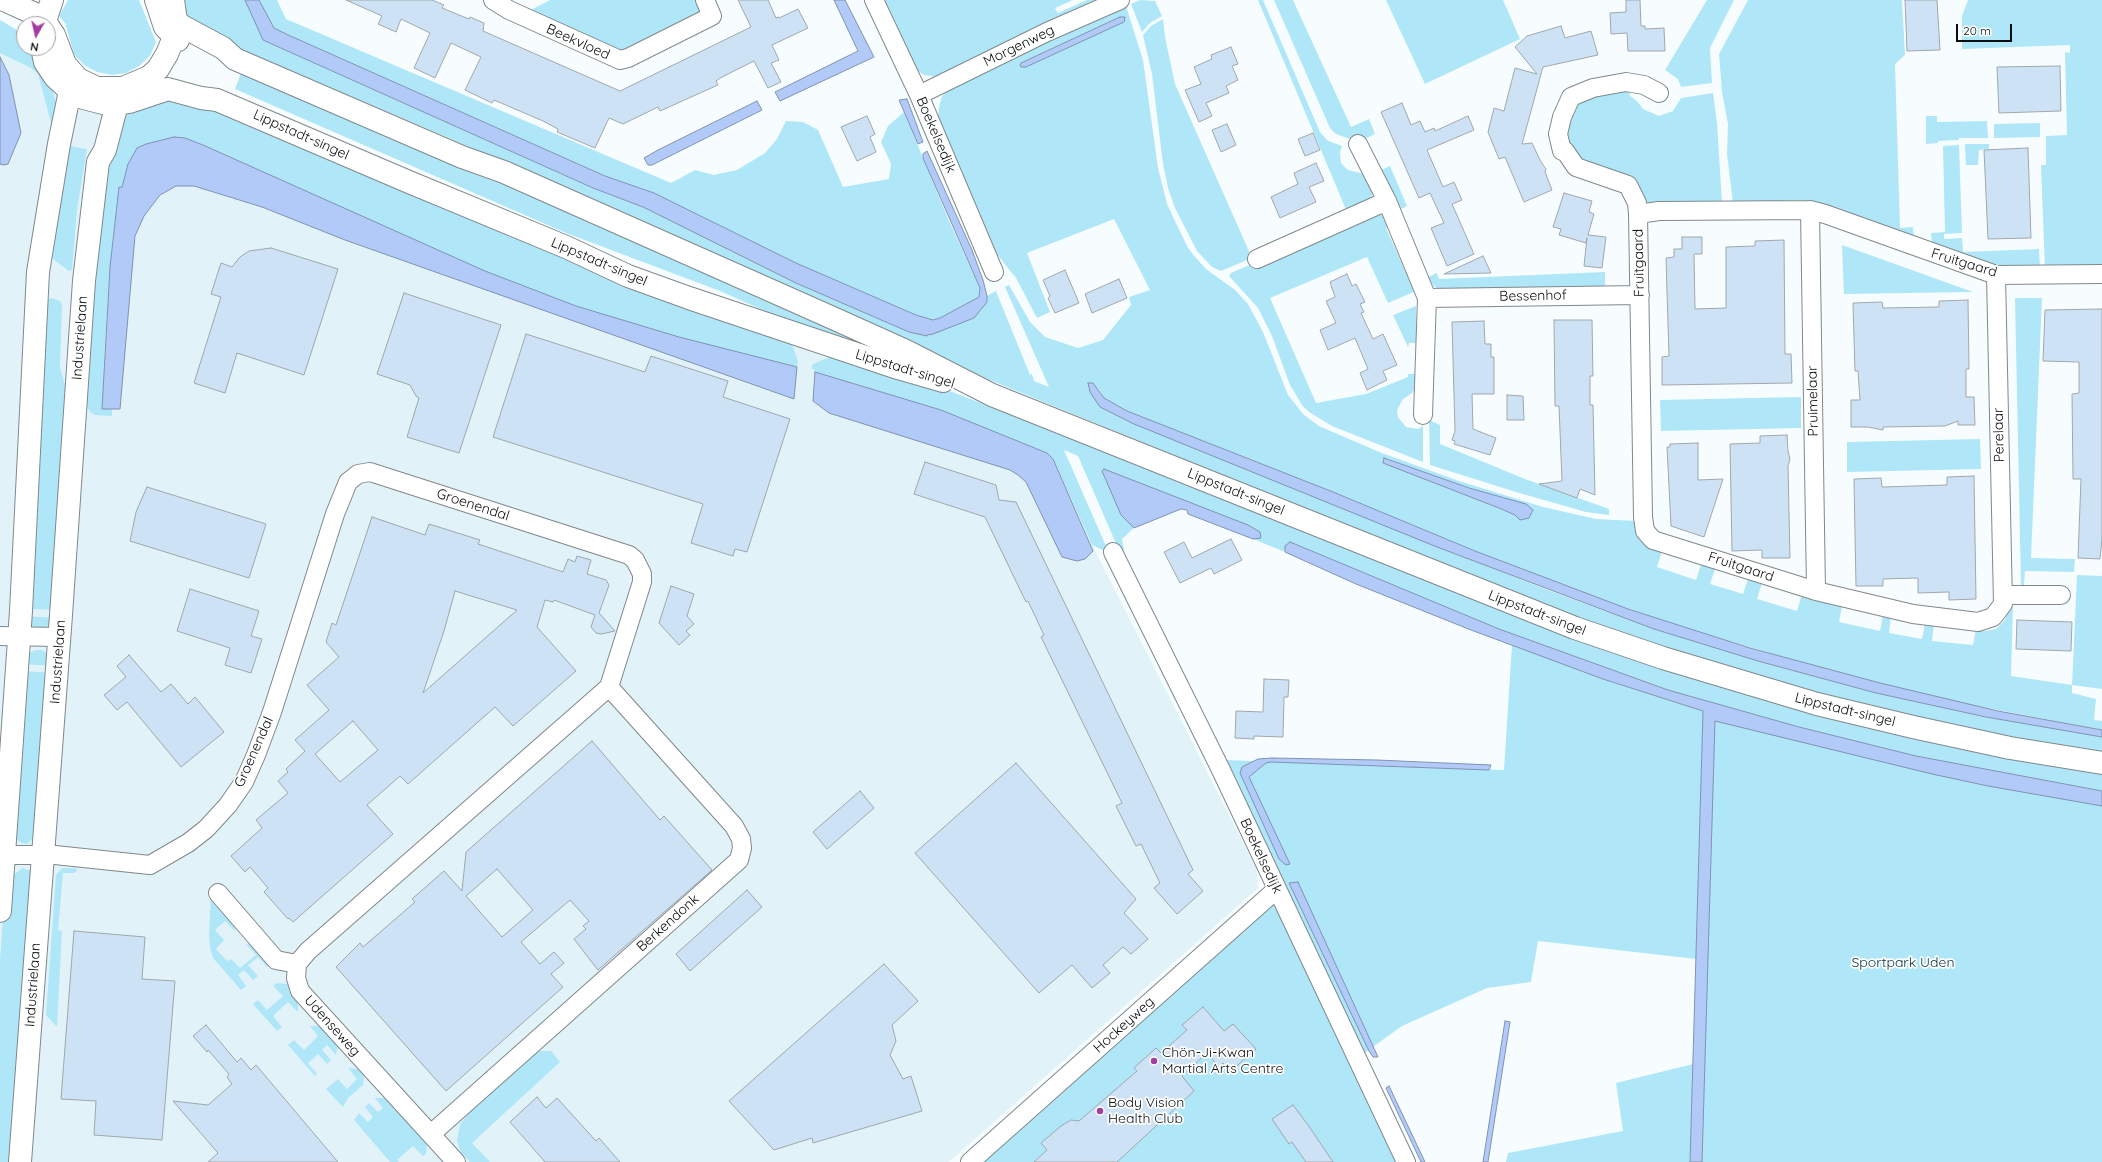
<!DOCTYPE html>
<html>
<head>
<meta charset="utf-8">
<style>
	body { margin:0 }
	#map { position:relative; width:2102px; height:1162px; overflow:hidden; background:#f7fdff; font-family:Quicksand,sans-serif }
	canvas { display:block }
	.north { position:absolute; left:16px; top:16px; width:40px; height:40px; box-sizing:border-box; background:#fff; border:1px solid #9e9f9f; border-radius:50%; rotate:188deg; font-size:11px; font-weight:700; line-height:16px; text-align:center; color:#0c0f10 }
	.north::after { content:''; display:block; margin:auto; width:14px; height:18px; background:#a33da1; clip-path:polygon(50% 0,100% 100%,50% 72%,0 100%) }
	.scale { position:absolute; left:1956px; top:24px; width:56px; height:18px; box-sizing:border-box; border:2px solid #0c0f10; border-top:0; padding-left:5px; font-size:12px; line-height:14px; white-space:nowrap; color:#0c0f10; -webkit-text-stroke:3px #fff; paint-order:stroke }
</style>
</head>
<body>
<div id="map">
<canvas width="2102" height="1162"></canvas>
<div class="north">N</div>
<div class="scale">20 m</div>
</div>
<script>
const c = document.querySelector('canvas').getContext('2d');
c.lineJoin = 'round';
function fillPath(path, color) { c.fillStyle = color; c.fill(path, 'evenodd'); }
const poly = rows => new Path2D(rows.map(r => 'M' + r).join(''));
function trace(path, color, width, dash) { c.strokeStyle = color; c.lineWidth = width; c.lineCap = dash ? 'butt' : 'round'; c.setLineDash(dash || []); c.stroke(path); }
function write(font, color, halo, rows, align = 'center') {
  c.font = font + ' Quicksand,sans-serif'; c.lineWidth = 3.5; c.setLineDash([]); c.textBaseline = 'middle'; c.strokeStyle = halo; c.fillStyle = color; for (const [text, x, y, turn = 0] of rows) {
    c.save(); c.translate(x, y); c.rotate((+turn || 0) * Math.PI / 180); c.textAlign = isNaN(turn) ? turn : align; if (halo) c.strokeText(text, 0, 0); c.fillText(text, 0, 0); c.restore();
  }
}
fillPath(poly([
	[0,52,170,100,1040,442,1257,870,1258,888,949,1162,0,1162]
]), '#e1f3f9');
fillPath(poly([
	[68,0,139,0,156,42,150,56,139,66,126,73,112,75,97,72,84,65,74,54,65,23,59,16],
	[179,0,245,0,263,40,593,188,643,207,796,283,909,332,927,336,987,302,987,296,996,291,1030,375,1032,374,1034,381,1049,387,1005,287,1009,285,1030,322,1045,337,1078,348,1103,340,1131,305,1129,297,1150,290,1114,219,1027,253,1050,312,1037,318,1016,278,983,237,938,119,939,107,942,96,950,88,1042,43,1126,6,1143,60,1158,168,1167,204,1174,219,1188,248,1196,258,1206,269,1235,290,1248,304,1263,332,1288,395,1304,415,1319,426,1379,452,1459,481,1543,507,1596,519,1637,521,1635,528,1641,541,1662,551,1657,567,1696,580,1701,564,1715,569,1710,584,1743,594,1748,579,1762,583,1757,599,1797,611,1802,594,1842,606,1839,622,1880,631,1883,615,1891,617,1889,633,1922,639,1925,623,1934,624,1932,641,1973,645,1976,629,1985,631,1996,629,2005,620,2009,607,2013,606,2011,676,2072,685,2077,575,2102,576,2102,689,2072,685,2072,693,2096,699,2094,720,2102,721,2102,730,1941,699,1818,667,1674,625,1589,595,1475,551,1333,492,1127,411,1104,398,1097,387,1100,407,1194,448,1364,517,1545,589,1654,629,1758,661,1876,693,1986,717,2102,737,2102,753,1971,729,1900,714,1811,691,1631,637,1480,580,953,365,449,138,207,35,186,16],
	[1120,17,1124,22,1026,67,1021,67,1020,65,1021,63],
	[1384,458,1469,488,1529,518,1520,520,1515,515,1499,508,1383,463],
	[259,0,277,0,286,19,671,183,695,170,714,175,737,170,765,153,777,139,786,121,803,122,818,130,843,187,889,179,891,164,881,142,888,126,904,112,949,221,980,288,979,297,940,318,933,320,916,315,796,263,654,193,605,176,274,29],
	[550,0,700,0,700,10,695,17,623,52,529,11],
	[880,0,1073,0,1055,8,1058,13,1087,0,1106,0,938,77,924,75,915,69],
	[1140,0,1155,1,1162,16,1150,23,1142,32,1131,4],
	[1258,0,1263,0,1320,132,1328,141,1342,146,1340,152,1341,163,1348,170,1364,174,1373,193,1370,199,1347,212],
	[1274,0,1293,0,1351,127,1369,119,1375,134,1363,140,1350,139,1336,134,1330,128],
	[1386,0,1503,0,1520,39,1425,84],
	[1707,0,1734,0,1710,48,1712,83,1681,87,1678,79,1665,70],
	[1748,0,1902,0,1905,55,1895,64,1900,228,1913,227,1914,238,1835,209,1801,200,1733,203,1727,154,1728,124,1722,92,1719,54],
	[1968,0,2102,0,2102,268,2045,270,2041,165,2046,165,2046,136,2067,135,2065,52,2070,53,2070,45,1962,49,1962,16],
	[1163,19,1165,37,1175,84,1252,258,1221,271,1212,267,1197,251,1175,208,1168,188,1163,164,1152,74,1143,35,1151,26],
	[0,20,24,34,24,48,34,48,53,92,59,114,54,134,38,74,31,68,0,53],
	[241,73,477,175,540,197,853,336,849,345,816,334,720,291,566,233,235,89],
	[1610,91,1629,91,1630,96,1637,101,1643,109,1659,116,1673,111,1681,98,1713,93,1717,123,1722,203,1649,203,1588,166,1569,148,1565,131,1575,104],
	[163,98,190,101,444,209,575,262,790,339,798,361,797,367,734,352,635,325,576,306,485,271,397,233,203,145,128,164,122,187,119,187,110,267,105,343,102,408,112,409,112,416,95,415,90,412,86,405,96,250,109,161,117,127,125,117,132,111],
	[1926,116,1937,116,1937,122,1987,121,1988,138,1959,138,1959,140,1938,141,1938,143,1926,144],
	[2040,123,2040,137,1994,138,1994,124],
	[1965,144,1989,144,1989,149,1979,150,1978,165,1966,165],
	[64,145,87,149,77,210,72,270,69,271,45,253],
	[1959,145,1962,233,1944,234,1944,239,1962,238,1963,252,2039,249,2040,269,2002,269,1932,245,1931,233,1945,232,1943,146],
	[1390,166,1407,206,1399,210,1381,170],
	[1379,214,1383,216,1391,225,1386,228,1406,273,1411,271,1416,291,1388,303,1367,257,1270,298,1316,403,1366,394,1408,377,1408,374,1417,374,1416,387,1412,393,1403,399,1397,410,1398,417,1406,427,1418,429,1423,426,1423,462,1332,426,1309,412,1302,405,1290,385,1272,336,1258,308,1229,276,1231,273,1254,263,1349,225,1351,228,1365,221,1364,218],
	[1842,245,1973,292,1844,294],
	[1605,272,1605,288,1468,291,1468,288,1452,288,1452,291,1440,291,1432,284,1428,277,1437,273,1439,279],
	[52,298,60,301,62,305,60,367,68,397,57,610,29,609,40,303],
	[2015,298,2042,298,2031,558,2075,559,2074,572,2025,571,2024,585,2021,585],
	[1416,306,1416,343,1409,343,1408,347,1393,315],
	[837,354,942,388,1140,465,1545,628,1826,718,1932,743,2102,774,2102,791,1916,756,1799,727,1668,690,1499,629,1295,544,1284,550,1285,552,1253,539,1193,505,1104,469,1102,471,1121,515,1134,528,1122,539,1128,571,1078,456,1064,450,1109,553,1092,545,1053,459,1047,453,941,410,815,373,815,370,811,368,813,364],
	[1801,397,1801,428,1661,431,1660,400],
	[1429,420,1440,425,1440,444,1525,479,1609,509,1609,515,1586,512,1516,492,1430,465],
	[1980,439,1981,469,1847,472,1847,442],
	[26,616,56,618,52,627,47,629,33,628,30,625],
	[1512,644,1603,679,1703,711,1696,959,1538,941,1531,982,1487,988,1402,1026,1363,1054,1225,760,1504,770],
	[36,650,42,650,50,655,54,666,24,664,27,654],
	[22,671,54,673,34,838,27,844,22,843,14,838],
	[1713,718,2102,802,2102,1162,1696,1162],
	[23,868,31,871,16,1162,0,1162,0,961,4,905,13,875],
	[62,868,76,868,77,871,74,873,63,873,58,930,62,931,57,1027,46,1015,56,875],
	[211,897,235,924,235,931,225,921,215,930,224,940,216,949,227,961,231,959,240,968,256,955,246,944,255,945,270,965,267,967,258,957,248,965,258,976,253,980,244,970,238,975,246,986,241,990,213,958,210,948,209,934],
	[1274,899,1403,1162,984,1162],
	[276,983,288,984,290,992,298,1003,298,1012,288,1002,273,1016,282,1027,277,1031,253,1004,258,1000,267,1010,283,996,273,986],
	[310,1026,319,1026,338,1046,336,1055,327,1045,322,1050,331,1060,327,1064,318,1054,308,1063,317,1074,315,1076,288,1045,294,1040,304,1050,318,1036],
	[538,1051,551,1051,560,1062,472,1143,490,1162,470,1162,461,1152,457,1141,460,1124,469,1113],
	[1693,1064,1690,1162,1506,1162,1508,1153,1623,1131,1616,1083],
	[348,1068,358,1069,364,1074,363,1085,348,1098,343,1107,326,1089,338,1079,347,1089,357,1079],
	[375,1098,385,1098,427,1144,426,1154,423,1156,413,1146,397,1160,399,1162,390,1162,354,1120,359,1113,368,1122,373,1117,365,1107,369,1103,378,1112,383,1108]
]), '#afe7f9');
const water = poly([
	[245,0,259,0,274,28,286,34,605,176,654,193,796,263,916,315,933,320,940,318,979,297,980,288,923,158,923,154,927,151,972,250,983,280,987,296,987,302,974,318,933,334,927,335,927,336,909,332,796,283,643,207,593,188,263,40,245,0],
	[834,0,845,0,874,57,780,101,775,92,858,51,834,0],
	[1120,17,1125,17,1124,22,1026,67,1021,67,1020,65,1021,63,1120,17],
	[0,57,9,75,21,133,8,164,3,165,0,164,0,57],
	[907,99,923,142,918,144,899,100,907,99],
	[757,101,762,110,652,165,648,165,644,158,658,150,757,101],
	[174,137,185,138,203,145,485,271,576,306,679,337,797,367,794,399,345,240,262,207,194,186,176,186,160,195,144,216,135,236,120,409,102,409,110,267,119,187,122,187,128,164,137,148,146,144,174,137],
	[815,372,941,410,1047,453,1053,459,1093,551,1085,559,1077,561,1062,557,1026,482,1018,475,1010,470,829,413,813,401,815,372],
	[1088,383,1093,383,1104,398,1127,411,1333,492,1475,551,1628,609,1750,648,1880,683,1998,711,2102,730,2102,737,1986,717,1876,693,1758,661,1654,629,1437,547,1134,424,1100,407,1090,392,1088,383],
	[1384,458,1469,488,1526,504,1533,510,1529,518,1520,520,1515,515,1499,508,1383,463,1384,458],
	[1104,469,1248,525,1260,532,1261,538,1253,539,1188,514,1187,510,1181,509,1134,528,1121,515,1102,471,1104,469],
	[1290,542,1499,629,1668,690,1799,727,1916,756,2102,791,2102,806,1988,786,1932,774,1715,721,1702,1162,1690,1162,1703,711,1603,679,1471,630,1356,584,1285,552,1285,546,1290,542],
	[1272,758,1377,760,1491,765,1489,770,1271,762,1266,763,1249,777,1290,864,1286,865,1279,859,1240,773,1242,767,1258,759,1272,758],
	[1298,882,1378,1057,1373,1057,1369,1051,1289,883,1298,882],
	[1505,1021,1510,1022,1488,1162,1483,1162,1505,1021],
	[1389,1086,1425,1162,1421,1162,1386,1088,1389,1086]
]);
fillPath(water, '#b2caf7');
trace(water, '#8092b2', 1);
const building = poly([
	[346,0,432,0,444,5,442,8,469,19,470,17,484,23,483,31,620,91,751,27,738,0,768,0,776,18,779,17,779,18,798,9,808,28,772,45,779,60,771,63,781,82,768,88,754,61,722,77,716,81,718,85,660,111,658,107,623,124,609,118,595,148,557,132,558,129,543,121,494,100,492,103,465,90,481,57,451,43,435,78,414,68,430,33,401,19,396,32,378,24,382,16,346,0],
	[1626,0,1640,0,1641,26,1645,26,1645,29,1664,28,1665,51,1628,51,1627,33,1611,34,1610,13,1626,12,1626,0],
	[1905,0,1937,0,1940,50,1907,51,1905,0],
	[1561,26,1565,38,1591,31,1598,55,1543,67,1522,144,1532,143,1541,162,1546,169,1545,172,1552,190,1524,202,1505,157,1499,159,1488,132,1494,108,1504,111,1515,68,1537,74,1515,47,1527,36,1561,26],
	[1231,47,1238,64,1232,66,1238,80,1226,86,1229,93,1206,103,1212,116,1199,122,1185,90,1201,84,1194,67,1212,59,1211,55,1231,47],
	[2060,66,2061,111,1999,113,1997,67,2060,66],
	[1402,103,1411,125,1420,121,1425,132,1434,128,1435,131,1468,116,1474,130,1427,150,1443,187,1454,182,1462,200,1452,204,1474,254,1447,266,1431,228,1444,223,1430,193,1419,198,1381,112,1402,103],
	[867,116,875,134,870,137,876,152,857,161,841,127,867,116],
	[1227,124,1236,145,1221,152,1212,130,1227,124],
	[1313,133,1320,150,1305,156,1298,139,1313,133],
	[2028,148,2031,238,1988,239,1984,150,2028,148],
	[1316,163,1324,181,1309,187,1316,202,1280,218,1271,197,1298,184,1294,173,1316,163],
	[1564,193,1592,201,1589,212,1594,214,1588,235,1606,237,1602,268,1584,266,1587,238,1586,243,1559,235,1561,229,1553,227,1564,193],
	[1682,237,1702,237,1702,254,1694,254,1695,309,1726,308,1726,247,1755,246,1755,241,1784,240,1785,354,1791,354,1792,383,1662,385,1662,357,1669,356,1666,258,1674,257,1674,249,1682,249,1682,237],
	[271,248,338,269,304,375,237,353,225,393,194,383,221,297,211,294,221,263,232,267,240,257,249,251,271,248],
	[1483,256,1491,273,1444,274,1483,256],
	[1065,270,1079,303,1055,313,1048,298,1050,296,1043,280,1065,270],
	[1347,274,1352,286,1356,284,1365,302,1360,304,1364,312,1361,313,1373,339,1383,334,1397,365,1383,371,1387,380,1367,390,1360,373,1368,369,1355,338,1328,350,1320,330,1336,323,1326,301,1335,297,1330,282,1347,274],
	[1119,279,1127,298,1092,313,1085,294,1119,279],
	[404,293,501,325,459,453,407,437,419,398,416,396,410,385,377,374,404,293],
	[1968,300,1969,369,1966,369,1966,397,1974,397,1975,425,1958,425,1958,421,1945,426,1883,427,1883,430,1868,427,1851,427,1851,400,1860,400,1858,371,1855,371,1853,303,1882,302,1883,308,1939,307,1939,301,1968,300],
	[2102,309,2102,539,2100,559,2078,558,2081,479,2073,479,2072,394,2079,393,2079,362,2043,361,2045,310,2102,309],
	[1554,320,1592,320,1593,376,1590,376,1590,405,1593,405,1595,495,1580,489,1577,498,1539,484,1562,481,1559,406,1555,406,1554,320],
	[1484,321,1485,344,1491,344,1491,357,1494,357,1494,394,1472,394,1473,429,1496,438,1490,455,1454,444,1455,441,1452,440,1455,431,1452,322,1484,321],
	[526,334,645,372,651,356,728,381,723,397,790,419,747,552,735,549,733,556,691,543,703,504,493,437,526,334],
	[1507,395,1523,396,1524,420,1507,420,1507,395],
	[1787,435,1788,451,1790,459,1788,466,1790,558,1762,558,1762,550,1732,551,1730,444,1760,443,1760,436,1787,435],
	[1698,443,1698,480,1723,479,1704,537,1671,526,1667,447,1670,447,1670,444,1698,443],
	[925,462,996,485,999,500,1016,502,1193,870,1188,874,1203,891,1177,914,1154,888,1160,883,1141,844,1136,846,1116,806,1122,803,1041,637,1044,635,1028,601,1026,602,985,517,914,494,925,462],
	[1974,476,1976,599,1949,600,1949,592,1918,593,1918,578,1883,579,1883,586,1856,586,1854,479,1881,478,1882,487,1947,485,1947,477,1974,476],
	[147,487,266,524,249,578,130,541,136,512,147,487],
	[372,517,425,535,429,524,480,540,478,544,563,572,568,559,575,562,577,556,591,560,587,574,606,580,609,585,599,613,615,631,601,634,596,633,591,627,595,615,554,600,553,602,545,600,537,627,576,671,513,726,495,707,408,784,400,776,367,805,393,834,293,922,289,918,288,919,264,892,268,888,250,867,245,872,231,856,262,828,256,820,288,793,278,781,288,772,286,769,305,751,295,740,329,710,307,685,339,657,326,642,332,623,336,625,372,517],
	[455,591,517,610,423,693,444,631,455,591],
	[353,721,378,750,340,782,315,754,353,721],
	[1231,539,1242,560,1214,574,1211,568,1180,583,1164,552,1184,542,1192,558,1231,539],
	[671,586,694,594,687,616,694,624,686,631,690,635,679,645,659,623,671,586],
	[190,589,259,611,251,636,262,639,251,673,225,665,230,648,177,631,190,589],
	[2017,620,2072,622,2071,651,2016,649,2017,620],
	[129,655,161,692,171,684,188,704,195,697,224,732,181,767,127,702,117,710,104,695,126,677,117,666,129,655],
	[1264,679,1289,680,1288,697,1284,697,1283,737,1254,736,1254,739,1235,738,1236,711,1263,712,1264,679],
	[592,741,660,820,664,816,712,870,598,970,574,939,586,929,583,926,589,921,570,900,521,942,540,964,554,952,564,963,551,974,563,987,446,1091,336,967,360,943,363,947,415,902,412,899,444,871,462,891,466,852,592,741],
	[497,869,533,910,502,937,466,896,497,869],
	[1016,763,1136,899,1124,913,1148,939,1131,954,1123,947,1103,965,1110,973,1092,988,1072,965,1039,993,915,853,1016,763],
	[860,791,874,808,827,849,813,832,860,791],
	[747,890,762,907,690,971,676,954,747,890],
	[74,931,145,937,142,979,175,981,162,1140,94,1135,96,1101,61,1099,74,931],
	[884,964,918,1001,892,1025,896,1041,890,1055,903,1079,911,1076,922,1111,813,1143,812,1138,774,1150,729,1101,884,964],
	[1203,1007,1224,1031,1233,1024,1256,1049,1231,1071,1223,1063,1219,1067,1207,1053,1182,1076,1194,1091,1117,1162,1034,1162,1047,1150,1041,1143,1061,1126,1071,1120,1079,1121,1137,1071,1134,1068,1156,1048,1161,1053,1187,1030,1182,1025,1203,1007],
	[206,1025,237,1062,241,1058,251,1070,256,1065,338,1162,208,1162,218,1153,173,1101,208,1105,232,1084,227,1077,229,1074,208,1050,207,1052,193,1036,206,1025],
	[537,1097,546,1108,557,1098,596,1141,599,1138,620,1162,545,1162,510,1122,537,1097],
	[1293,1105,1308,1125,1333,1162,1306,1162,1292,1142,1289,1144,1272,1119,1293,1105]
]);
fillPath(building, '#cde3f5');
trace(building, '#a0a7ac', 1);
const minor = poly([
	[493,0,509,10,620,60,628,58,712,16,705,0],
	[874,0,919,95,994,272],
	[919,95,1047,32,1120,0],
	[1358,144,1387,201,1427,298,1423,415],
	[1810,210,1816,591],
	[1638,214,1637,203,1628,185,1576,167,1565,151,1562,151,1558,134,1562,117,1571,97,1593,88,1626,82,1644,85,1659,93],
	[1257,259,1387,201],
	[1996,275,2003,604,1993,617,1978,622,1913,614,1816,591,1653,540,1645,531,1643,517,1638,214,1659,211,1810,210,1825,214,1996,275,2102,274],
	[1427,298,1640,295],
	[1113,552,1221,770,1406,1162],
	[2003,595,2061,595],
	[0,636,60,637],
	[5,855,55,855,150,865,188,843,206,829,228,805,244,782,256,755,272,712,335,514,348,482,358,474,370,472,629,555,635,560,642,574,642,582,609,687,308,951,297,964],
	[218,893,276,960,297,964,296,978,300,991,456,1162],
	[431,1134,739,860,742,848,741,839,734,826,609,687],
	[970,1162,1277,889]
]);
const secondary = poly([
	[0,911,21,611,38,272,59,144,70,91],
	[20,1162,61,615,84,281,98,162,105,150,117,104]
]);
const primary = poly([
	[4,0,33,13,46,24],
	[156,0,165,27,178,40],
	[176,21,182,26,223,48,235,59,462,157,504,172,835,319,906,351,992,395,1575,628,1663,658,1817,704,1913,727,2010,748,2102,763],
	[44,24,52,0],
	[48,26,54,35,65,64,78,79,97,88,123,88,149,77,158,69,167,54,174,37,176,21,173,0],
	[42,48,45,62,55,77,70,91,80,97,103,103,117,104,129,102,168,89,201,98,217,100,409,182,566,247,628,276,689,298,898,368,943,381]
]);
trace(minor, '#80888b', 20);
trace(secondary, '#80888b', 24);
trace(primary, '#80888b', 24);
trace(minor, '#fff', 18);
trace(secondary, '#fff', 22);
trace(primary, '#fff', 22);
for (const [x, y, r, color] of [
	[1154,1061,4,"#a33da1"],
	[1100,1111,4,"#a33da1"]
]) { const dot = new Path2D(); dot.arc(x, y, r, 0, 2 * Math.PI); c.fillStyle = color; c.fill(dot); trace(dot, '#fff', 1.5); }
write('14px', '#0c0f10', '#fff', [
	["Beekvloed",578,42,24],
	["Morgenweg",1019,46,-26],
	["Lippstadt-singel",301,135,24],
	["Boekelsedijk",936,135,67],
	["Lippstadt-singel",599,262,23],
	["Fruitgaard",1639,263,-91],
	["Fruitgaard",1964,263,17],
	["Bessenhof",1533,296,-1],
	["Industrielaan",80,338,-86],
	["Lippstadt-singel",905,369,17],
	["Pruimelaar",1813,401,-91],
	["Perelaar",1999,435,-91],
	["Lippstadt-singel",1236,492,22],
	["Groenendal",473,505,18],
	["Fruitgaard",1741,567,18],
	["Lippstadt-singel",1537,613,21],
	["Industrielaan",58,662,-86],
	["Lippstadt-singel",1845,710,14],
	["Groenendal",254,752,-66],
	["Boekelsedijk",1261,856,65],
	["Berkendonk",668,923,-42],
	["Industrielaan",33,985,-86],
	["Hockeyweg",1124,1025,-42],
	["Udenseweg",332,1026,48]
]);
write('14px', '#062e38', '#fff', [
	["Sportpark Uden",1903,963]
]);
write('14px', '#0c0f10', '#fff', [
	["Chön-Ji-Kwan",1162,1053],
	["Martial Arts Centre",1162,1069],
	["Body Vision",1108,1103],
	["Health Club",1108,1119]
], 'left');
</script>
</body>
</html>
